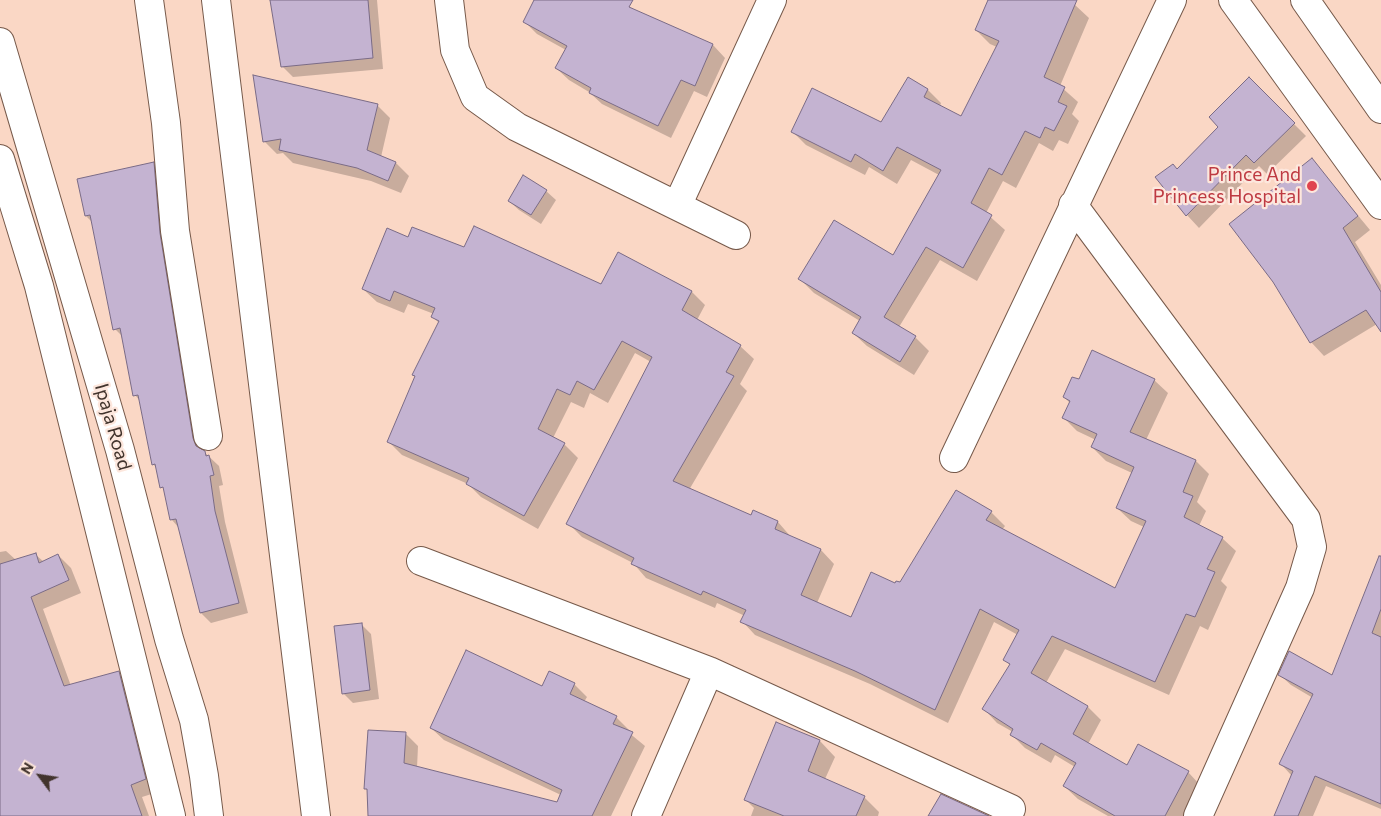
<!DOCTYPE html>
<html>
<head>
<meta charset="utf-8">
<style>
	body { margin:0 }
	#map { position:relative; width:1381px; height:816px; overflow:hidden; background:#fad7c5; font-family:Commissioner,sans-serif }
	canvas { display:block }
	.north { position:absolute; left:15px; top:751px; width:50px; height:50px; -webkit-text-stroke:4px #fde7dd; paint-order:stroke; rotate:301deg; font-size:14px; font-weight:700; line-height:20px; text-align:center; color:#42342d }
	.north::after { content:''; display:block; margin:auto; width:18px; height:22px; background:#42342d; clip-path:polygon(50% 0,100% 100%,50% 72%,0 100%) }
</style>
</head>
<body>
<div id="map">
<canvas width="1381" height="816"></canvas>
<div class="north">N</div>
</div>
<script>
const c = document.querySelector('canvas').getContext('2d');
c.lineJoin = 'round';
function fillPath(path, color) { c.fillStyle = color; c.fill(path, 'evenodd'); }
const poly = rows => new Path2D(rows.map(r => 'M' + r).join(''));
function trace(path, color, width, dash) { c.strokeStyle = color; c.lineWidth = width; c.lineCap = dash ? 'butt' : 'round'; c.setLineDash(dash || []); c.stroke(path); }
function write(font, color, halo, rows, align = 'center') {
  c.font = font + ' Commissioner,sans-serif'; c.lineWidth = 4.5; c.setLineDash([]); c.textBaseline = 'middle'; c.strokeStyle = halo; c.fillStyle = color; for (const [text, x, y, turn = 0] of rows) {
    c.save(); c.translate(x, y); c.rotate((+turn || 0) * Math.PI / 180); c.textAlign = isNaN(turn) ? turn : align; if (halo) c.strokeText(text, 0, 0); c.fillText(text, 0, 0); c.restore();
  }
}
fillPath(poly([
	[272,0,377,0,383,69,293,77,282,66],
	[536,0,621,0,638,13,713,45,725,58,707,97,694,91,671,138,602,104,589,92,569,80,556,68,566,50,537,34,524,21],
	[989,0,1064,0,1075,5,1089,18,1060,86,1078,102,1072,114,1079,121,1068,144,1059,140,1053,151,1039,143,1016,188,1003,181,986,213,1005,230,977,281,940,260,899,327,915,337,929,351,914,375,867,346,853,333,860,321,814,293,800,279,893,257,939,175,911,160,897,184,869,167,865,175,806,145,792,131,881,124,909,78,928,90,941,103,940,106,961,117,997,47,990,44,976,30],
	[1249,79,1306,136,1267,174,1259,166,1199,228,1187,215,1178,170,1220,127],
	[377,105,390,118,381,157,396,163,409,176,401,193,371,181,293,163,283,153,277,154,264,141],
	[1312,160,1370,230,1355,242,1381,285,1381,330,1377,324,1324,356,1311,342],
	[153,163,163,173,169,245,202,450,219,466,223,485,219,486,225,522,248,613,211,623,201,613,179,528,172,520,166,491,162,487,157,468,153,464,140,401,135,395,123,337,115,329,92,222,86,216,79,180],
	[546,191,556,200,541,224,519,210,509,201],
	[409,239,465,249,601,286,619,254,692,292,705,305,697,320,740,346,754,359,740,384,747,391,689,490,751,517,753,512,778,522,791,537,821,550,834,564,817,603,852,619,991,512,1005,526,1002,530,1116,590,1144,527,1131,521,1117,508,1132,473,1106,461,1092,447,1096,440,1077,431,1063,417,1070,403,1064,397,1079,381,1154,380,1168,393,1146,440,1196,461,1209,474,1197,502,1206,511,1199,526,1222,538,1236,551,1221,581,1227,587,1208,630,1200,626,1169,695,1065,649,1046,683,1088,707,1101,720,1088,744,1127,767,1188,772,1201,786,1185,816,1108,816,1078,799,1064,786,1075,767,1055,755,1051,763,1025,748,1011,734,1013,732,997,723,984,709,1011,666,1005,660,1018,635,994,622,948,723,870,684,755,635,742,621,745,616,717,603,715,608,646,578,633,563,582,537,568,523,651,362,635,353,608,403,590,393,584,408,571,402,553,438,564,444,578,458,538,529,481,497,468,484,402,455,389,442,416,377,413,375,439,323,433,317,434,314,408,304,404,313,377,302,363,289],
	[6,551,16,560,36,555,44,562,58,555,71,568,81,593,43,609,71,686,118,673,131,685,158,792,142,797,149,816,0,816,0,552],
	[1381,579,1381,809,1326,786,1313,816,1276,816,1291,775,1281,764,1313,698,1291,685,1280,675,1332,677],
	[361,624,371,634,379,699,353,703,343,693],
	[574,684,587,697,584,702,616,717,629,730,628,732,645,746,611,816,369,816,369,792,365,788,406,734,418,746,417,768,558,804,561,795,444,740,431,728,543,687],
	[777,724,820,741,835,757,825,779,864,797,879,812,878,816,751,816,754,808,746,800]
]), '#0003');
const building = poly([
	[270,0,368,0,373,58,281,67,270,0],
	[534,0,633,0,629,7,713,44,695,86,681,80,658,126,589,93,591,88,555,68,567,46,523,22,534,0],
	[988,0,1077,0,1044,77,1065,87,1058,102,1067,106,1054,131,1045,127,1040,138,1025,131,1002,175,989,168,971,203,992,215,963,268,926,247,884,317,916,336,900,362,852,333,861,317,798,279,834,220,893,255,941,170,897,147,883,171,855,154,851,162,791,132,812,88,881,122,908,77,928,89,924,97,961,116,999,41,975,30,988,0],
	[253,75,378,104,367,150,396,162,388,181,357,168,279,150,281,139,263,142,253,75],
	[1249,77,1295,123,1254,163,1246,155,1186,216,1155,177,1173,164,1177,169,1218,127,1209,117,1249,77],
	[1312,158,1358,216,1343,228,1381,292,1381,332,1366,310,1310,343,1273,282,1229,224,1312,158],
	[154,162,160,233,193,438,196,446,205,451,206,456,209,455,214,475,210,476,215,511,239,603,200,613,176,519,170,520,163,487,160,488,155,464,152,465,138,395,133,396,120,328,113,330,90,215,85,216,77,179,154,162],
	[523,175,547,190,531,215,508,201,523,175],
	[474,226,601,284,618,252,692,291,682,310,741,345,726,372,734,376,673,481,751,515,753,510,778,521,775,529,821,549,801,595,851,617,871,572,895,583,896,581,900,582,956,490,992,511,986,520,1115,588,1146,521,1116,508,1134,467,1091,447,1097,434,1062,418,1070,401,1063,397,1072,377,1079,379,1092,350,1155,379,1130,432,1196,460,1183,492,1193,496,1184,517,1223,537,1207,569,1215,572,1195,617,1186,614,1155,682,1052,636,1031,673,1088,706,1073,734,1127,765,1138,744,1189,771,1165,816,1115,816,1103,809,1063,786,1076,763,1041,743,1037,750,1010,735,1013,729,982,709,1010,664,1003,660,1019,630,980,609,935,710,855,671,740,622,746,610,703,591,701,595,631,564,634,558,566,524,652,357,622,341,594,390,577,381,570,395,557,389,538,429,565,443,524,516,466,484,469,478,387,442,415,376,412,375,439,321,431,317,435,308,394,291,390,301,362,289,387,228,408,237,412,227,464,247,474,226],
	[36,553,39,563,58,554,69,580,31,597,64,686,119,671,146,779,131,785,142,816,0,816,0,564,36,553],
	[1379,556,1381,556,1381,609,1372,633,1381,637,1381,804,1315,776,1298,816,1274,816,1293,771,1279,764,1313,694,1278,675,1289,651,1332,675,1379,556],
	[362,623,370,690,342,694,334,626,362,623],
	[466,650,542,686,549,671,575,683,570,694,617,716,613,724,633,732,592,816,368,816,367,789,364,789,368,730,406,732,404,763,557,802,562,790,430,728,466,650],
	[776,722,820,740,808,771,865,796,856,816,784,816,744,800,776,722],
	[941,794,989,816,928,816,941,794]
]);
fillPath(building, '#c4b3d1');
trace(building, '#7a6b86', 1);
const street = poly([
	[149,0,166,123,175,231,208,436],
	[216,0,316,816],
	[449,0,455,50,475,97,517,127,736,235],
	[1233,0,1381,205],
	[1305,0,1381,109],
	[678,204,772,0],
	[1073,205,1306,519,1312,547,1300,588,1198,816],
	[954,458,1172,0],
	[421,561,709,671,1011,809],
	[646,816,709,671]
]);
const secondary = poly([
	[0,42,120,450,169,639,194,720,204,776,209,816],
	[0,159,39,286,171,816]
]);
trace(street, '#76594a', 30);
trace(secondary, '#76594a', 30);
trace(street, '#fff', 28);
trace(secondary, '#fff', 28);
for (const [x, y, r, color] of [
	[1312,186,6,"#e0444e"]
]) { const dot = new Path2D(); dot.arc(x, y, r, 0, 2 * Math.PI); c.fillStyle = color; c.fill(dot); trace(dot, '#fde7dd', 2); }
write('19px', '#be3a42', '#fde7dd', [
	["Prince And",1301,175],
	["Princess Hospital",1301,197]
], 'right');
write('19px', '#42342d', '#fde7dd', [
	["Ipaja Road",113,427,74]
]);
</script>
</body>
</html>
